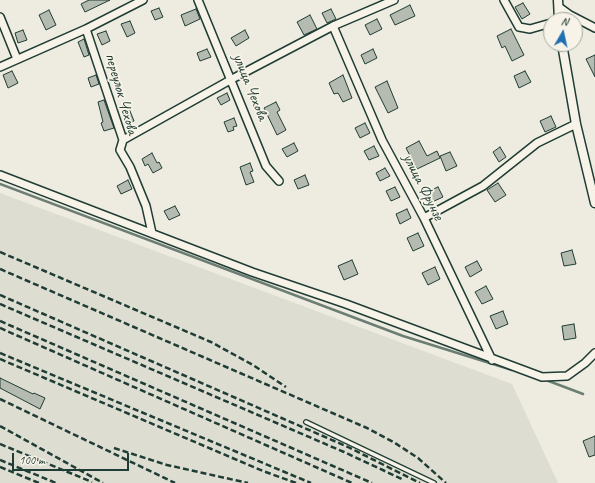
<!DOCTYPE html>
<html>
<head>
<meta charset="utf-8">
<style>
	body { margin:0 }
	#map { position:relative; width:595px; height:483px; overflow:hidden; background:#eeece1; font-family:Caveat,sans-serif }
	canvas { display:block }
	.north { position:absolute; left:543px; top:12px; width:40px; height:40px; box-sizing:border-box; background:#f7f3e8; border:1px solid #a1aaa0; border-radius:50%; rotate:9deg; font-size:11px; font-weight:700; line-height:16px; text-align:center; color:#1f3d34 }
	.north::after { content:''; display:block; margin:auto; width:14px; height:18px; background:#1f6fb2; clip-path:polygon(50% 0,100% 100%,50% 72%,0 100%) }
	.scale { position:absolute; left:12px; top:453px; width:117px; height:18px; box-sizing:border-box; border:2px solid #1f3d34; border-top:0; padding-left:5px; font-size:12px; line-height:14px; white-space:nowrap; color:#1f3d34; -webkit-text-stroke:3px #f7f3e8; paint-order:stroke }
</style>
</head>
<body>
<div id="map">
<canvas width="595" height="483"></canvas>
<div class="north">N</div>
<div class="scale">100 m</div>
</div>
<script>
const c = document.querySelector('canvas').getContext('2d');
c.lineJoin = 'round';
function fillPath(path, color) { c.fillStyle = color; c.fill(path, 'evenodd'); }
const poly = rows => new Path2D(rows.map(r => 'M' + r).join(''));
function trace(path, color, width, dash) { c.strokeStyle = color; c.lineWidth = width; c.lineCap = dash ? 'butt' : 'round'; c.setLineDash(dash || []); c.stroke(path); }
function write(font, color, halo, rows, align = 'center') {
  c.font = font + ' Caveat,sans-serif'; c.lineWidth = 3.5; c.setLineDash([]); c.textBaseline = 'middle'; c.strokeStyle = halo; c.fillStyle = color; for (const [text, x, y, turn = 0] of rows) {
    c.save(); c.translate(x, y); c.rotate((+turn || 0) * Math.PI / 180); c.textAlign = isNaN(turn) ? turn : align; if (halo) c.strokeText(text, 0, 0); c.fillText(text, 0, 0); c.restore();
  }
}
fillPath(poly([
	[0,193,512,384,558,483,0,483]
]), '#ddddd2');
trace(poly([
	[0,184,403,336,512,370],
	[546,380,583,394]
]), '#6c7e74', 2.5);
const building = poly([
	[89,0,110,0,85,12,81,4,89,0],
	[523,3,530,14,522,19,515,7,523,3],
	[410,5,415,16,395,25,390,15,410,5],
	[159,8,163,17,155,20,151,11,159,8],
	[196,9,200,19,185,26,181,15,196,9],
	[331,9,336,19,327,23,322,13,331,9],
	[49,10,56,25,46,30,39,15,49,10],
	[310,15,317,29,304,35,297,22,310,15],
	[377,19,382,29,370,35,365,25,377,19],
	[130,21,135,33,127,37,121,24,130,21],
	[511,29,524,55,512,61,505,46,502,48,497,36,511,29],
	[23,30,27,40,18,43,15,33,23,30],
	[245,30,249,38,236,46,231,38,245,30],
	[106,31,110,41,102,45,97,34,106,31],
	[84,39,89,55,84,57,78,42,84,39],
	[207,49,211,57,200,61,197,53,207,49],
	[373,49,377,58,365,64,361,55,373,49],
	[595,55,595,77,586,59,595,55],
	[12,71,18,83,8,88,3,75,12,71],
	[525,71,531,82,519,88,514,76,525,71],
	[96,75,99,84,91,87,88,78,96,75],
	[343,75,352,98,343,102,338,93,334,94,329,83,343,75],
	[387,81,398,108,388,113,375,87,387,81],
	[227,93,230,100,221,105,217,98,227,93],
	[104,100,114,128,104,131,101,123,103,122,98,102,104,100],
	[276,102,280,110,277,112,286,130,277,135,264,108,276,102],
	[128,106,134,121,129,123,122,109,128,106],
	[551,116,556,127,545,132,540,121,551,116],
	[234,118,237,126,233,127,234,130,228,132,224,122,234,118],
	[365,123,370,133,360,138,355,128,365,123],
	[419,141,427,156,437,151,440,158,417,169,406,148,419,141],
	[294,143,298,151,287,157,282,149,294,143],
	[374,146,379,156,369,160,364,151,374,146],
	[500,147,506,157,499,162,493,152,500,147],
	[450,152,457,166,446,171,440,156,450,152],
	[152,153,157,163,159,162,162,168,153,173,148,164,145,166,142,159,152,153],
	[250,163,253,171,250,172,254,182,246,185,240,167,250,163],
	[385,168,390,176,380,181,376,173,385,168],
	[305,175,309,185,298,189,294,180,305,175],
	[128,180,132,189,121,194,117,186,128,180],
	[498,183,506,195,495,202,487,190,498,183],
	[395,187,400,197,391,201,386,191,395,187],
	[438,187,443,197,432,202,427,192,438,187],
	[175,206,180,215,169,220,164,211,175,206],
	[407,209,411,218,400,224,396,214,407,209],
	[418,233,424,246,413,251,407,238,418,233],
	[572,250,576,264,564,266,561,253,572,250],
	[352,260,358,274,344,280,338,266,352,260],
	[477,261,482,270,470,277,465,267,477,261],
	[435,267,440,279,428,285,422,273,435,267],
	[486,286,493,299,482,304,475,292,486,286],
	[503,311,508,324,496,329,490,316,503,311],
	[574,324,576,338,564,340,562,326,574,324],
	[0,378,33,394,34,393,45,398,40,409,0,388,0,378],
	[595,436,595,455,589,457,583,441,595,436]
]);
fillPath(building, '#b5bbb0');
trace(building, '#1f3d34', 1);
const service = poly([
	[306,422,434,483]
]);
const minor = poly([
	[198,0,266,166,279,181],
	[504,0,519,27,530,29,551,23],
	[559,7,570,15,595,28],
	[0,17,17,59],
	[333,26,382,140,424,218,492,360],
	[86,29,123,140,120,150,130,167,146,206,152,233],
	[0,67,86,29,143,0],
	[123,140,232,79,333,26,394,0],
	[0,175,252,272,346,304,542,377,567,376,585,363,595,353],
	[424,218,483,186,537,143,576,124]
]);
const tertiary = poly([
	[558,0,559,20],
	[562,44,576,124,595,203]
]);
trace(service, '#1f3d34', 6);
trace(minor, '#1f3d34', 10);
trace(tertiary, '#1f3d34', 11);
trace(service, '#f7f3e8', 3.5);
trace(minor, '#f7f3e8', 7);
trace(tertiary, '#f7f3e8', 8);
trace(poly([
	[0,252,211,342,253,365,286,387],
	[0,269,367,428,395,443,418,458,446,483],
	[0,295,348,447,420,483],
	[0,304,344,452,404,480],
	[0,321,372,483],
	[0,328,352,483],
	[0,353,311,483],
	[0,359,263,471,296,483],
	[0,399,175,483],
	[0,426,103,483],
	[0,444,92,482],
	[114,448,167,465,248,483],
	[0,460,56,483],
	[0,467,39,483]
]), '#1f3d34', 2.5, [6, 3]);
write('16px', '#1f3d34', '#f7f3e8', [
	["улица Чехова",250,87,68],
	["переулок Чехова",121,94,74],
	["улица Фрунзе",423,187,63]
]);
</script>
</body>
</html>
